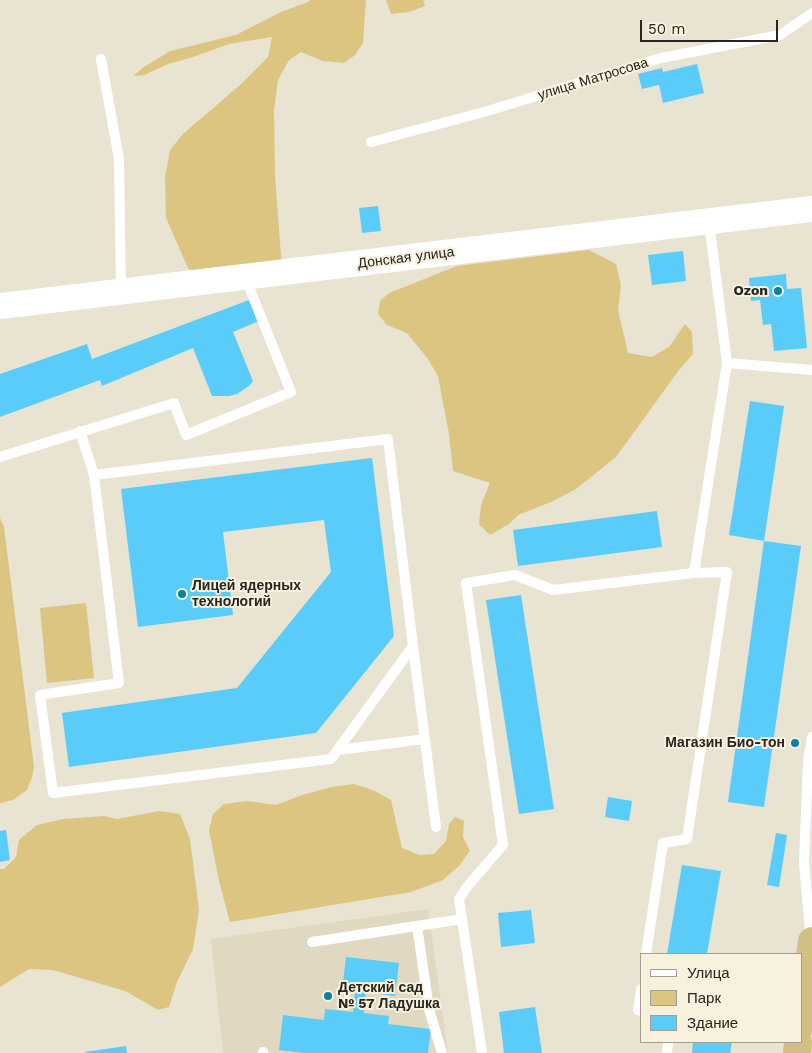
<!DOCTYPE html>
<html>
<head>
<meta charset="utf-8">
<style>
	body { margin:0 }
	#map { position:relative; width:812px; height:1053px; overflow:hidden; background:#e9e3d1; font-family:"Work Sans",sans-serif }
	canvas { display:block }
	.legend { position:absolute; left:640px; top:953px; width:162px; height:90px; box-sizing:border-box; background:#f7f1de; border:1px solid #a49f92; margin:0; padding:6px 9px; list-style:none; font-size:15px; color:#27251f }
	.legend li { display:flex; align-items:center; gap:10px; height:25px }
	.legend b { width:25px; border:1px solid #a49f92 }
	.scale { position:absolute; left:640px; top:20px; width:138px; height:22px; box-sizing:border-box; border:2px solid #27251f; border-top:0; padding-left:6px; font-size:15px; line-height:18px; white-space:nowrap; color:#27251f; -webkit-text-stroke:4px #f7f1de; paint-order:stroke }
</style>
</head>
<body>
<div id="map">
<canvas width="812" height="1053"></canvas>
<ul class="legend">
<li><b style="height:6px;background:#fff"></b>Улица</li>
<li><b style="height:14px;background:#dbc581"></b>Парк</li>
<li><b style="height:14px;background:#5accf9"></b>Здание</li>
</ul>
<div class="scale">50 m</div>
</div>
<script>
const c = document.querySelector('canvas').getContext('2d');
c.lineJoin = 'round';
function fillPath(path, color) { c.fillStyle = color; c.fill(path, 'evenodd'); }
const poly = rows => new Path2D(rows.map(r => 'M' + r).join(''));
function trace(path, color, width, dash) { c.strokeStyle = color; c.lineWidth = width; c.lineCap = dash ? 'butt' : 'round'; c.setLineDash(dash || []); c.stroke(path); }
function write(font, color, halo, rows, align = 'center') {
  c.font = font + ' "Work Sans",sans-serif'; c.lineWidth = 4; c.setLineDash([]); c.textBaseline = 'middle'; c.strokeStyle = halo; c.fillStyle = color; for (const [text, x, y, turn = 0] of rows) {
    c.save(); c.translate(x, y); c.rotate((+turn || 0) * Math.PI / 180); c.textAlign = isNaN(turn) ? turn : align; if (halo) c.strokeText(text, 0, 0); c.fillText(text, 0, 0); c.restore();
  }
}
fillPath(poly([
	[428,909,448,1053,223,1053,211,939]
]), '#e0d8c0');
fillPath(poly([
	[310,0,366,0,363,43,355,55,344,63,323,61,301,52,289,60,278,80,274,110,275,176,281,256,283,262,195,275,188,268,166,218,165,177,170,150,183,134,240,85,268,57,272,37,229,44,193,57,168,64,144,75,133,76,144,67,170,51,236,35,281,12,308,2],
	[386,0,423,0,425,6,409,12,391,14],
	[589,250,616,264,621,285,618,310,628,353,652,357,669,347,685,324,692,332,693,354,679,370,616,457,576,489,551,502,518,515,509,524,490,535,479,524,481,505,490,483,453,471,449,434,438,376,428,359,407,333,387,325,378,314,380,301,389,293,457,266],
	[0,518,4,527,34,767,32,777,27,790,13,800,0,803],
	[86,603,94,678,47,683,40,608],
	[354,784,375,791,391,800,402,848,419,855,434,854,446,841,449,824,455,817,464,821,463,837,470,851,459,866,443,880,411,892,230,922,219,881,209,830,213,814,224,804,247,801,276,805,302,795,332,787],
	[159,811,180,814,190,839,199,910,193,949,177,982,169,1007,158,1010,125,991,53,970,29,969,0,987,0,869,4,869,16,857,19,840,37,825,63,819,104,816,117,819]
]), '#dbc581');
fillPath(poly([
	[697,64,704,93,663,103,659,85,642,89,638,74,662,68,663,72],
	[378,206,381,231,362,233,359,208],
	[683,251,686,281,652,285,648,255],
	[786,274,787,289,801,288,807,348,774,351,771,324,763,325,760,300,751,301,749,278],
	[249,300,259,321,233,332,253,381,249,386,237,394,229,396,212,396,193,348,102,386,100,380,0,417,0,374,87,344,92,359],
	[750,401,784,406,764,541,801,546,764,807,728,802,764,541,729,535],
	[372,458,394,636,316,733,69,767,62,713,237,688,331,572,324,520,223,532,233,615,138,627,121,489],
	[657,511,662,547,518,566,513,530],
	[521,595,554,809,519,814,486,600],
	[608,797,632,801,629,821,605,817],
	[6,830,10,860,0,862,0,831],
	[776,833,787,835,779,887,767,885],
	[682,865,721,871,707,954,667,954],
	[531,910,535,943,501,947,498,913],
	[346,957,399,963,395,996,366,992,364,1013,389,1016,388,1024,431,1029,428,1053,304,1053,279,1050,283,1015,324,1020,325,1009,353,1012,355,992,342,991],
	[535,1007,542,1053,504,1053,499,1012],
	[693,1042,732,1042,730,1053,692,1053],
	[126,1046,127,1053,85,1053,85,1052]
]), '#5accf9');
trace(poly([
	[101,59,119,159,121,291],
	[371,142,484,112,661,58,780,35,812,13],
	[709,222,727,363],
	[80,431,94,475,119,683,40,695,53,793,331,759,413,646,388,439,94,475],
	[0,457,174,403,186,435,291,392,245,277],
	[413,646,436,827],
	[338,750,425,739],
	[417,926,429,1009,442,1053],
	[811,941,804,863,808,761,812,737],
	[312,942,462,919],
	[646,954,663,843,687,839,727,572,694,573],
	[641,989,638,1010,641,1011],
	[263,1052,263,1053],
	[482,1053,459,899,467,887,503,845,466,583,515,575,553,590,694,573,727,363,812,370],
	[667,1053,668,1042]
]), '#fff', 10);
trace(poly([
	[0,306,812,209]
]), '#fff', 26);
trace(poly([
	[801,1025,812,941],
	[797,1053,798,1042]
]), '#d2bf84', 28);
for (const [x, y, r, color] of [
	[778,291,5,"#0881a7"],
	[182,594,5,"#0881a7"],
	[795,743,5,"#0881a7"],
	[328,996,5,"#0881a7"]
]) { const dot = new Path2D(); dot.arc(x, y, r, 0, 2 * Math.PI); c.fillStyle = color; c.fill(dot); trace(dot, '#f7f1de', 2); }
write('14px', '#27251f', '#f7f1de', [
	["улица Матросова",593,79,-17],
	["Донская улица",406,258,-7]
]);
write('bold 14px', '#27251f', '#f7f1de', [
	["Ozon",768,291],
	["Лицей ядерных",192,586,"left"],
	["технологий",192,602,"left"],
	["Магазин Био-тон",785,743],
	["Детский сад",338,988,"left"],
	["№ 57 Ладушка",338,1004,"left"]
], 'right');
</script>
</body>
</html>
